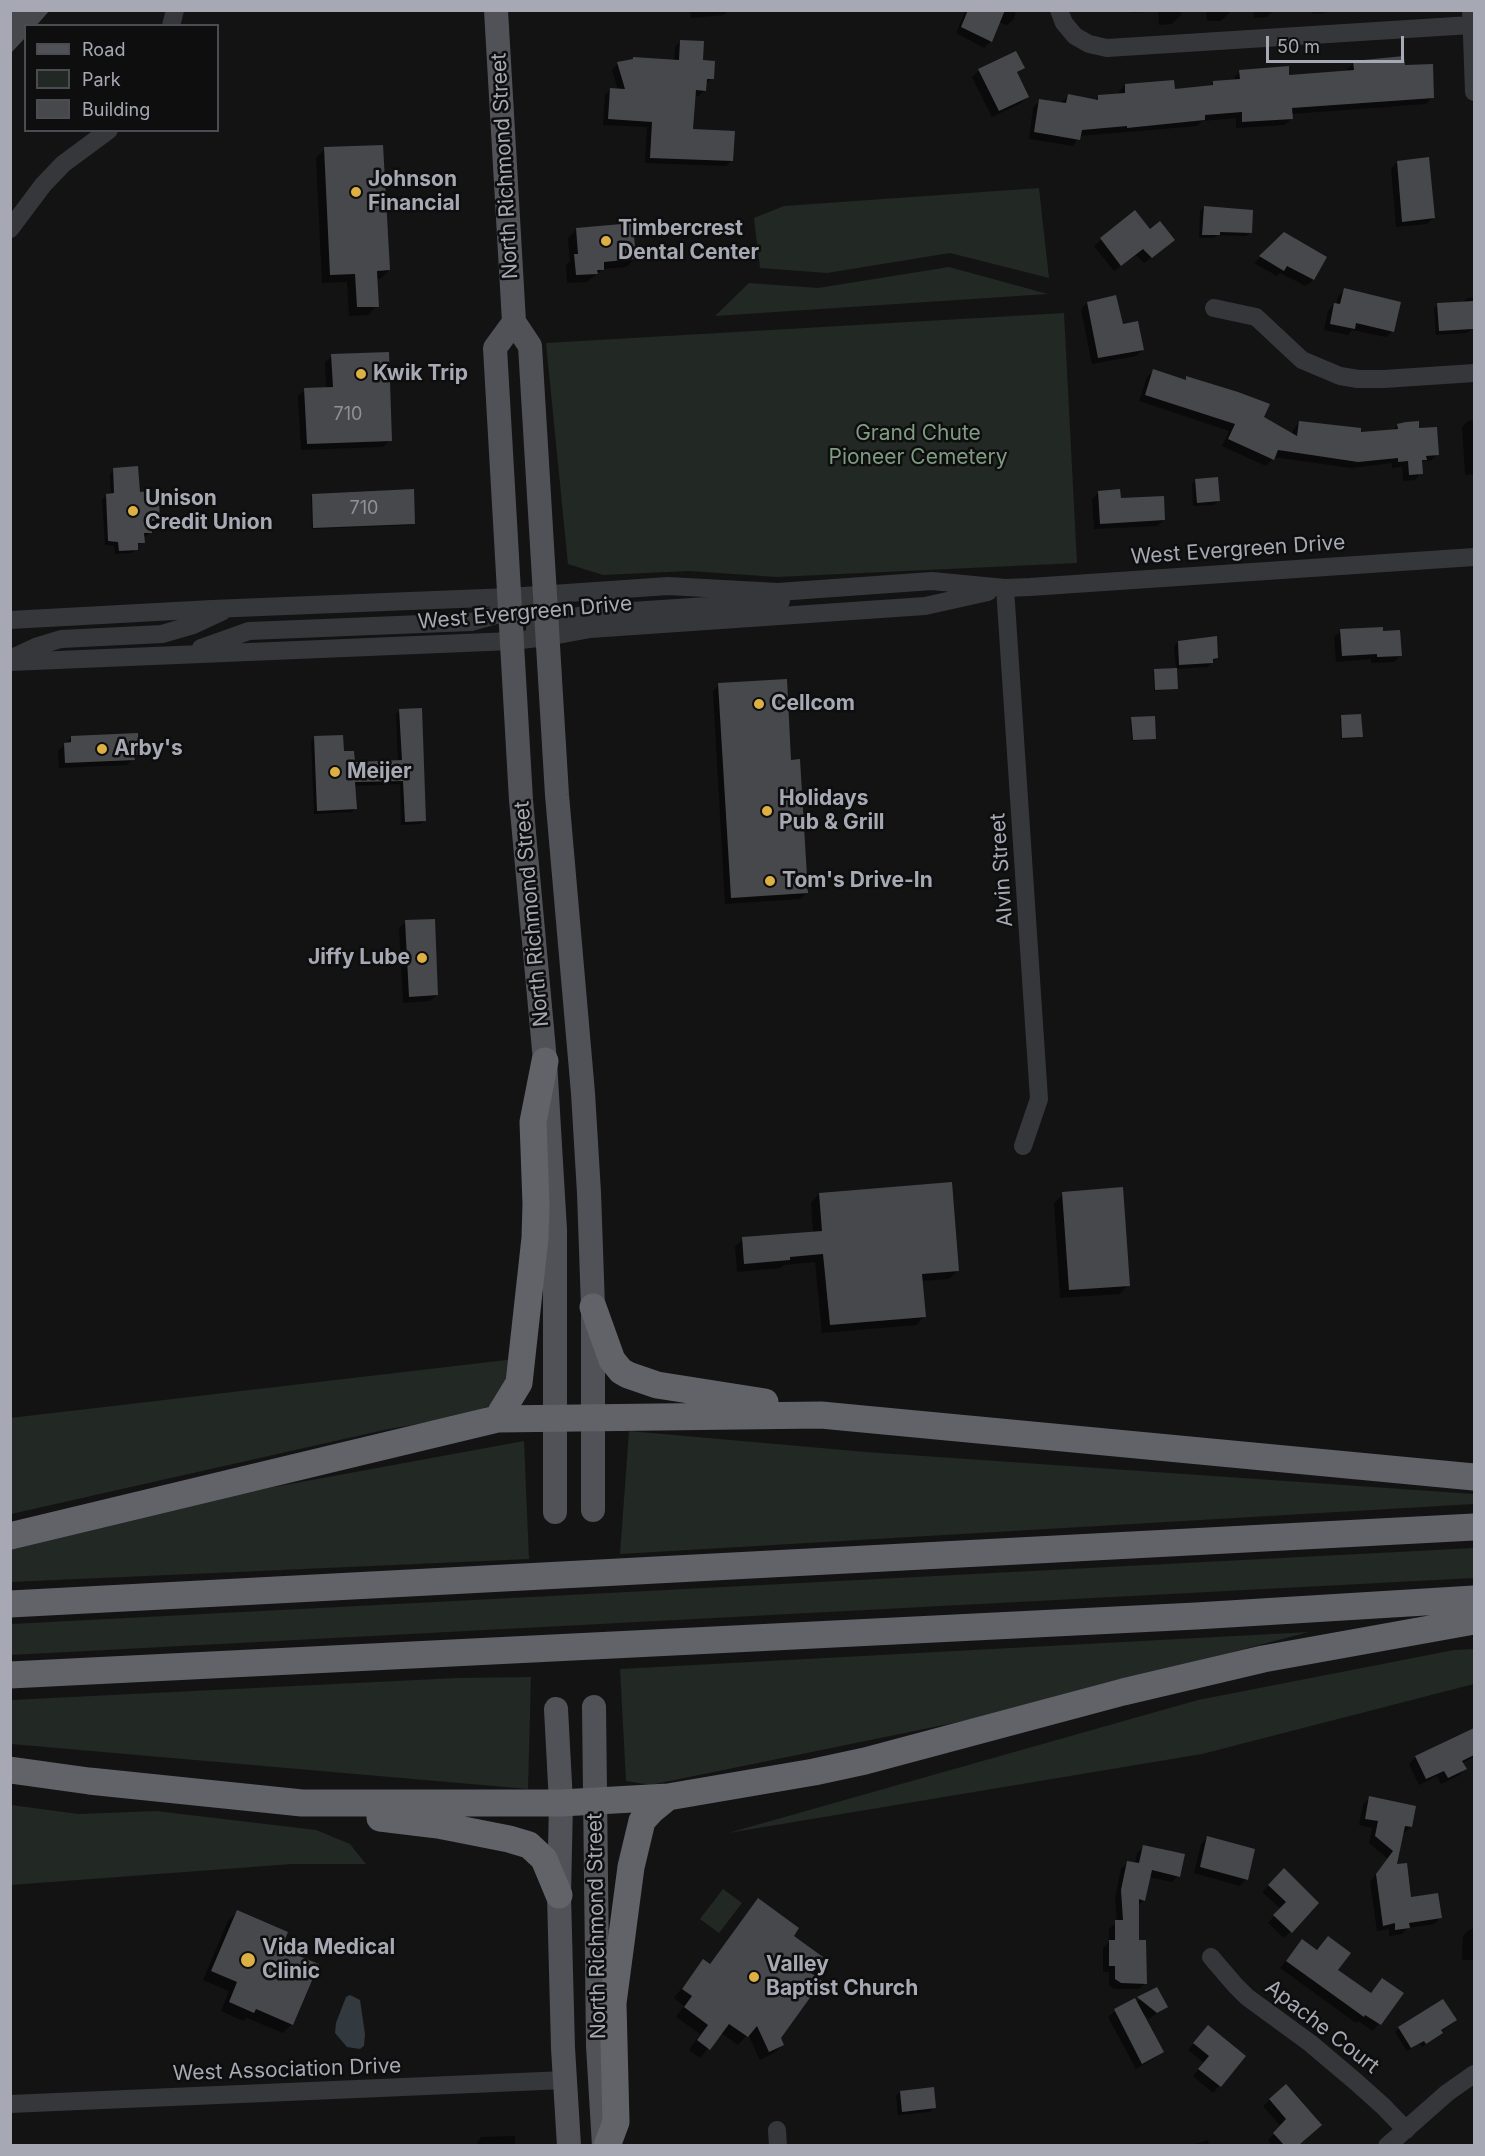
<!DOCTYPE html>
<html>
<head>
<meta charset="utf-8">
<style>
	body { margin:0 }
	#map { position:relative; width:1485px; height:2156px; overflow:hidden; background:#131314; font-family:Inter,sans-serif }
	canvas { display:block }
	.frame { position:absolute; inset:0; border:12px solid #a6a9b3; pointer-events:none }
	.legend { position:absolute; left:24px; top:24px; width:195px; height:108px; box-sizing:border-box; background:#0e0e0f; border:2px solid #4b4c51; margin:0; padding:8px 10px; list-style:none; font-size:18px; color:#a6a9b3 }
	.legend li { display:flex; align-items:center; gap:12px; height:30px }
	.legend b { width:30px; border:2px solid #4b4c51 }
	.scale { position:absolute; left:1266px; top:36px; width:138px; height:27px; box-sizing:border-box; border:3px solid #a6a9b3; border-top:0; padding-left:8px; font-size:18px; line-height:21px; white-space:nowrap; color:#a6a9b3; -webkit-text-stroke:4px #0e0e0f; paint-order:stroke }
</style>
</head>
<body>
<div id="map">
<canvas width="1485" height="2156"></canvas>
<div class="frame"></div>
<ul class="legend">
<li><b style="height:8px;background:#515257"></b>Road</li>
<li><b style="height:16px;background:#222823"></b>Park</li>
<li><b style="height:16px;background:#47484c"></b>Building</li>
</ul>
<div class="scale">50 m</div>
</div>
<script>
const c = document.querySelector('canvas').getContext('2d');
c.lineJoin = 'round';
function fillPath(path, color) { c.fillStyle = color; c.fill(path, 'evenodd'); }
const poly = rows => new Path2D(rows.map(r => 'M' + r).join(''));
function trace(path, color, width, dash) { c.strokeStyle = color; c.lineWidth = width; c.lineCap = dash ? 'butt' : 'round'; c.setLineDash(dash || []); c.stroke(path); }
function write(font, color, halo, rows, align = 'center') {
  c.font = font + ' Inter,sans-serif'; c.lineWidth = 5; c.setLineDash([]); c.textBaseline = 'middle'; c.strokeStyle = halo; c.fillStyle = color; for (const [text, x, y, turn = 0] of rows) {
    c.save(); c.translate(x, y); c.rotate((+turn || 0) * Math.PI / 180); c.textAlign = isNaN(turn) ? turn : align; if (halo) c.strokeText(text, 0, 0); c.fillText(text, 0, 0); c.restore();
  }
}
fillPath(poly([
	[1039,188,1049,278,950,253,827,273,760,268,754,218,784,206],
	[949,267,1048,294,715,316,749,283,818,288],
	[1064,313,1077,563,777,577,689,571,603,575,568,564,546,343],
	[515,1359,496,1402,487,1407,461,1416,384,1430,11,1514,10,1418],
	[629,1431,866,1452,1474,1494,1474,1504,620,1554],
	[524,1441,529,1559,11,1582,10,1549,230,1495],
	[1474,1548,1474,1578,11,1655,11,1624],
	[1309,1632,988,1716,650,1785,626,1781,620,1669],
	[1474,1649,1474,1684,1202,1754,728,1833,1198,1700,1454,1650],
	[531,1677,528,1789,11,1744,11,1700,457,1678],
	[11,1805,79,1814,156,1811,316,1830,350,1844,366,1864,292,1864,11,1885],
	[723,1889,742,1903,719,1933,700,1919]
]), '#222823');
fillPath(poly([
	[350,1995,360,2000,365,2034,364,2046,360,2049,347,2047,335,2033,336,2023,346,1997]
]), '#32393f');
fillPath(poly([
	[690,10,728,10,728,11,724,15,691,18],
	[966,10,1016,10,1014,19,1007,25,999,22,991,41,984,48,956,33],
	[1131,10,1181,10,1181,15,1172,24,1159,25,1158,11,1131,13],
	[1206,10,1229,10,1230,12,1221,21,1207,21],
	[1253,10,1274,10,1267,17,1254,18],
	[1311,10,1328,10,1325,13,1312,14],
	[681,41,713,78,705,84,705,90,699,96,694,96,692,130,732,160,726,166,645,163,647,127,603,125,605,95,611,89,618,90,612,70,618,64,631,61,634,58,674,61,675,47],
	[1015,53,1023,68,1016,74,1027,96,1021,103,992,117,972,77,979,71],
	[1354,62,1404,67,1432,97,1426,104,1291,114,1291,119,1284,125,1236,128,1236,118,1202,121,1197,126,1079,136,1073,146,1029,139,1033,108,1039,101,1062,102,1068,96,1094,101,1099,96,1119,95,1119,92,1125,85,1174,91,1208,87,1213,83,1234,81,1234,78,1240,71,1288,76,1348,72,1347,69],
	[325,149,389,270,380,279,376,279,377,306,368,315,349,316,347,282,322,283,316,158],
	[1397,162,1433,218,1427,224,1396,227,1391,169],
	[1204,207,1251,232,1246,236,1217,235,1214,238,1199,238,1200,211],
	[1135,212,1166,246,1144,263,1136,255,1114,271,1094,246],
	[577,229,635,259,626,267,603,269,587,282,567,283,566,265,570,261,568,238],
	[1284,234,1325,257,1313,280,1306,286,1280,273,1277,276,1254,263],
	[1345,290,1393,331,1386,337,1352,330,1348,335,1324,330,1328,311,1334,304,1336,305,1338,296],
	[1474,297,1474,328,1467,333,1436,335,1434,309,1438,305,1463,302,1467,298],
	[1087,303,1122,326,1143,350,1136,356,1092,364,1081,309],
	[332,356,390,440,383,447,301,450,298,396,305,390,326,389,325,362],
	[1153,371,1184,381,1187,378,1292,435,1293,430,1299,423,1359,434,1392,431,1398,425,1418,430,1437,454,1431,461,1423,461,1420,464,1421,473,1415,480,1403,481,1402,467,1392,468,1392,463,1351,468,1274,457,1266,466,1222,446,1229,431,1139,401,1147,377],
	[1474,420,1474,474,1465,475,1462,427,1468,421],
	[114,470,149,503,158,519,154,524,150,524,151,532,146,536,143,537,143,542,136,546,136,549,132,553,115,554,114,546,105,545,102,500,106,496,111,495,110,474],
	[1196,480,1218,501,1214,505,1193,506,1192,484],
	[1099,492,1119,500,1164,520,1157,526,1094,529,1092,499],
	[313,495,414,523,412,525,312,529,311,497],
	[1341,631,1382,632,1401,655,1394,662,1371,663,1371,659,1336,662,1334,637],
	[1178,642,1217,658,1207,667,1176,669,1174,646],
	[1155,670,1176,688,1154,691,1153,672],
	[719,685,790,761,806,893,800,899,725,904,713,691],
	[400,711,425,820,421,824,401,825,400,784,354,786,355,808,352,812,314,814,311,742,314,738,342,753,353,763,398,762,396,714],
	[1342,717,1361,736,1359,738,1341,739,1340,718],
	[1132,719,1154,738,1132,741,1130,721],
	[72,737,138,754,127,765,59,768,58,751],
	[406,922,437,995,430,1001,403,1003,399,928],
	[819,1194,957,1271,949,1279,921,1281,924,1317,916,1325,822,1333,815,1262,784,1265,780,1268,737,1272,735,1247,743,1239,813,1233,811,1203],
	[1063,1194,1128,1285,1120,1294,1060,1298,1054,1203],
	[1471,1731,1474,1739,1474,1757,1462,1763,1465,1769,1458,1776,1441,1784,1437,1776,1419,1785,1409,1764,1416,1757],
	[1370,1798,1411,1827,1404,1833,1402,1833,1395,1866,1410,1898,1440,1918,1434,1924,1408,1928,1402,1934,1389,1936,1389,1929,1377,1931,1370,1882,1388,1859,1369,1843,1372,1828,1359,1825,1363,1804],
	[1207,1838,1246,1879,1240,1886,1194,1873,1201,1844],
	[1144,1846,1178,1876,1172,1882,1149,1877,1144,1900,1137,1906,1137,1941,1146,1983,1139,1989,1114,1989,1109,1985,1109,1972,1103,1972,1103,1948,1109,1942,1109,1929,1117,1922,1115,1898,1121,1869,1128,1862,1135,1864,1137,1853],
	[1284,1870,1317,1903,1284,1938,1268,1923,1281,1909,1262,1892],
	[759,1900,792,1936,809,1973,779,2038,783,2044,774,2053,760,2060,748,2034,738,2045,721,2033,700,2058,689,2050,700,2034,676,2017,684,2006,674,1998,703,1961,709,1965,750,1909],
	[237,1912,279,1949,292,2024,283,2033,247,2018,243,2021,221,2011,229,1991,203,1980,228,1921],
	[1470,1929,1474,1929,1474,1960,1462,1960,1463,1936],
	[1328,1938,1336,1970,1370,1994,1382,1979,1402,1993,1373,2031,1358,2021,1356,2023,1280,1968,1296,1948,1316,1952],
	[1144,1995,1166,2007,1149,2019,1141,2012,1160,2053,1153,2059,1136,2069,1108,2017,1115,2011,1135,2000,1136,2003],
	[1399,2028,1439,2031,1441,2033,1422,2047,1420,2043,1407,2051,1395,2032],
	[1202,2033,1244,2056,1213,2093,1193,2076,1204,2063,1188,2050],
	[1286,2086,1314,2132,1298,2146,1272,2146,1268,2140,1281,2127,1263,2106],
	[900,2092,934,2108,930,2112,898,2115,896,2096],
	[515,2136,515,2146,475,2146,481,2137],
	[1208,2140,1209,2146,1189,2146]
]), '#0007');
fillPath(poly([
	[10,10,50,10,36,26,26,26,26,37,10,54],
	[968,10,1005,10,992,42,961,27],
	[680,40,704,41,703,60,715,61,714,79,707,79,706,91,696,90,693,129,735,131,733,161,650,158,652,122,608,119,610,88,625,89,617,62,633,59,633,57,679,60],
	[1016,51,1025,68,1017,72,1029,97,999,111,978,69],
	[1404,56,1405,65,1433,64,1434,98,1292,108,1293,119,1242,122,1242,112,1205,115,1205,120,1127,128,1127,126,1082,130,1080,140,1034,132,1039,99,1066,103,1068,94,1098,100,1098,95,1125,93,1125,84,1174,80,1175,89,1213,85,1213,81,1240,79,1239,70,1289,66,1289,75,1354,70,1353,61],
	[383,145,390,270,377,271,379,307,357,307,355,274,330,275,324,147],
	[1429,157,1435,218,1402,222,1397,161],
	[1204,206,1253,210,1252,233,1220,232,1220,235,1202,235],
	[1135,210,1150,229,1160,221,1175,240,1152,258,1143,249,1121,266,1100,238],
	[633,223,636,259,604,262,604,270,597,270,598,274,576,275,574,254,578,254,576,228],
	[1284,232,1327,257,1314,280,1287,266,1284,271,1259,256],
	[1344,288,1401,302,1394,332,1356,323,1355,329,1330,324,1334,303,1340,304],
	[1116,295,1123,324,1138,321,1144,350,1098,358,1087,302],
	[1474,301,1473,329,1439,331,1437,303],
	[389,352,392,441,307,444,304,388,333,387,331,354],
	[1153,369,1186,380,1186,376,1238,392,1270,404,1264,417,1297,436,1299,421,1361,428,1361,432,1398,429,1397,424,1406,422,1419,421,1419,428,1437,427,1439,455,1426,456,1427,460,1422,460,1423,474,1409,475,1408,461,1398,462,1398,458,1358,462,1278,450,1274,460,1228,439,1235,424,1145,395],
	[138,466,140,492,149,491,150,501,159,501,160,520,152,521,152,533,144,533,145,543,138,543,138,550,119,551,118,542,108,541,106,494,114,493,113,468],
	[1218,477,1220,501,1197,503,1195,479],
	[414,489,415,524,313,528,312,494],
	[1120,489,1121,498,1164,496,1165,520,1100,524,1098,491],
	[1383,627,1383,631,1400,630,1402,656,1377,657,1377,654,1342,656,1340,629],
	[1217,636,1218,658,1213,659,1213,663,1179,665,1178,641],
	[1177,668,1178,689,1155,690,1154,669],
	[787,679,791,760,800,759,808,893,731,898,718,683],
	[422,708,426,821,405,822,403,781,355,782,357,809,317,811,314,736,343,735,344,751,354,751,355,762,402,760,399,709],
	[1361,714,1363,737,1342,738,1341,715],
	[1155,716,1156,739,1133,740,1131,717],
	[138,733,139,755,134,755,135,760,65,763,64,743,71,742,71,736],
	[435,919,438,995,409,997,405,920],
	[952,1182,959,1271,922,1274,926,1317,830,1325,823,1254,790,1257,790,1260,744,1264,742,1237,822,1231,819,1193],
	[1123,1187,1130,1286,1069,1290,1062,1192],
	[1474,1728,1474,1755,1462,1761,1467,1769,1448,1778,1444,1771,1426,1779,1415,1756],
	[1369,1796,1416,1806,1412,1827,1405,1826,1397,1864,1407,1863,1411,1897,1438,1893,1442,1918,1409,1923,1410,1928,1395,1930,1395,1923,1383,1926,1376,1874,1393,1851,1375,1836,1378,1821,1365,1819],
	[1207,1836,1255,1849,1248,1880,1200,1867],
	[1143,1845,1185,1854,1180,1877,1152,1870,1145,1901,1139,1899,1139,1940,1146,1940,1147,1984,1121,1983,1115,1979,1115,1966,1109,1966,1109,1940,1115,1940,1115,1920,1123,1920,1121,1890,1127,1861,1139,1863],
	[1284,1868,1319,1903,1292,1933,1273,1915,1286,1902,1268,1885],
	[758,1898,799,1928,794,1936,823,1957,811,1973,822,1981,781,2038,784,2045,769,2052,757,2026,748,2037,729,2024,710,2050,697,2040,708,2025,684,2007,692,1996,682,1989,703,1959,710,1964],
	[237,1910,288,1932,281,1949,319,1964,293,2025,256,2009,254,2013,229,2002,237,1982,211,1971],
	[1328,1936,1351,1953,1338,1970,1371,1993,1382,1978,1404,1993,1381,2025,1365,2015,1364,2017,1286,1961,1302,1939,1317,1950],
	[1157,1987,1168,2007,1157,2013,1137,1997],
	[1135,1998,1164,2052,1142,2064,1114,2009],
	[1443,1999,1457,2020,1441,2030,1443,2033,1426,2044,1424,2041,1411,2048,1398,2027],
	[1208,2025,1246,2056,1221,2087,1198,2069,1209,2056,1193,2043],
	[1286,2084,1322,2125,1299,2145,1284,2145,1273,2133,1286,2119,1269,2099],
	[934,2087,936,2108,902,2112,900,2091]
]), '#47484c');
trace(poly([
	[1059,10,1064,23,1075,36,1089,44,1107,48,1471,25],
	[1471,10,1474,92],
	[171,26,175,10],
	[10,229,43,185,63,164,109,130],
	[1214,308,1256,317,1302,360,1340,376,1358,379,1384,379,1474,373],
	[1005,588,1039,1099,1023,1146],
	[10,620,212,609,509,597,668,586,778,592,932,581,1005,588,1030,587,1474,557],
	[535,629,546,624,587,614,781,601],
	[201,648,249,631,471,622,510,611,521,605],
	[10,659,38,646,61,639,162,634,193,625,223,611],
	[10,662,512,641,547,637,590,629,925,606,988,592],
	[1211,1957,1235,1985,1247,1997,1310,2043,1355,2081,1384,2107,1406,2130],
	[10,2104,565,2080],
	[777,2130,778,2146],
	[1387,2146,1447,2093,1474,2074]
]), '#36373b', 18);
trace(poly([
	[496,10,514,322,530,346,557,795,583,1093,589,1193,593,1307,593,1510],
	[514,322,495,348,521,800,545,1061,555,1230,555,1512],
	[594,1707,598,2046,604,2146],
	[556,1709,561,1803,559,1895,563,2048,569,2146]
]), '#515257', 24);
trace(poly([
	[593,1307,612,1360,621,1371,628,1375,657,1385,765,1402],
	[497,1419,519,1383,535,1238,536,1204,533,1122,545,1061],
	[10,1536,497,1419,821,1415,1474,1477],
	[10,1604,1474,1527],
	[10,1675,1196,1616,1474,1599],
	[10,1770,89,1781,302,1803,561,1803,668,1797,814,1772,865,1761,1123,1692,1263,1659,1474,1621],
	[380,1818,438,1825,509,1839,529,1845,544,1859,559,1895],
	[607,2146,616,2122,613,2003,631,1867,642,1821,652,1810,668,1797]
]), '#616369', 27);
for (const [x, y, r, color] of [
	[356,192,6,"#dcb043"],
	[606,241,6,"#dcb043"],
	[361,374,6,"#dcb043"],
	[133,511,6,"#dcb043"],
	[759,704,6,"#dcb043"],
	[102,749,6,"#dcb043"],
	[335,772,6,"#dcb043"],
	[767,811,6,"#dcb043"],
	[770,881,6,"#dcb043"],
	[422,958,6,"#dcb043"],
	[248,1960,8,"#dcb043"],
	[754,1977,6,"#dcb043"]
]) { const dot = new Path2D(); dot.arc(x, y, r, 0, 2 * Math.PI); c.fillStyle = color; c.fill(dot); trace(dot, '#0e0e0f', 2); }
write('18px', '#8e9199', null, [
	["710",348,415],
	["710",364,509]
]);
write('21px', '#a6a9b3', '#0e0e0f', [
	["North Richmond Street",505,166,-93],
	["West Evergreen Drive",1238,550,-4],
	["West Evergreen Drive",525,613,-5],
	["Alvin Street",1002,870,-94],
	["North Richmond Street",532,914,-95],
	["North Richmond Street",597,1926,-91],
	["Apache Court",1322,2027,38],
	["West Association Drive",287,2070,-2]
]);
write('bold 21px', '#a6a9b3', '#0e0e0f', [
	["Johnson",368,180],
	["Financial",368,204],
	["Timbercrest",618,229],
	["Dental Center",618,253],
	["Kwik Trip",373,374],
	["Unison",145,499],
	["Credit Union",145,523],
	["Cellcom",771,704],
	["Arby's",114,749],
	["Meijer",347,772],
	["Holidays",779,799],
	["Pub & Grill",779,823],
	["Tom's Drive-In",782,881],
	["Jiffy Lube",410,958,"right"],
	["Vida Medical",262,1948],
	["Clinic",262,1972],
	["Valley",766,1965],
	["Baptist Church",766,1989]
], 'left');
write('21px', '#7f9c82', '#0e0e0f', [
	["Grand Chute",918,434],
	["Pioneer Cemetery",918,458]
]);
</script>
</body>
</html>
